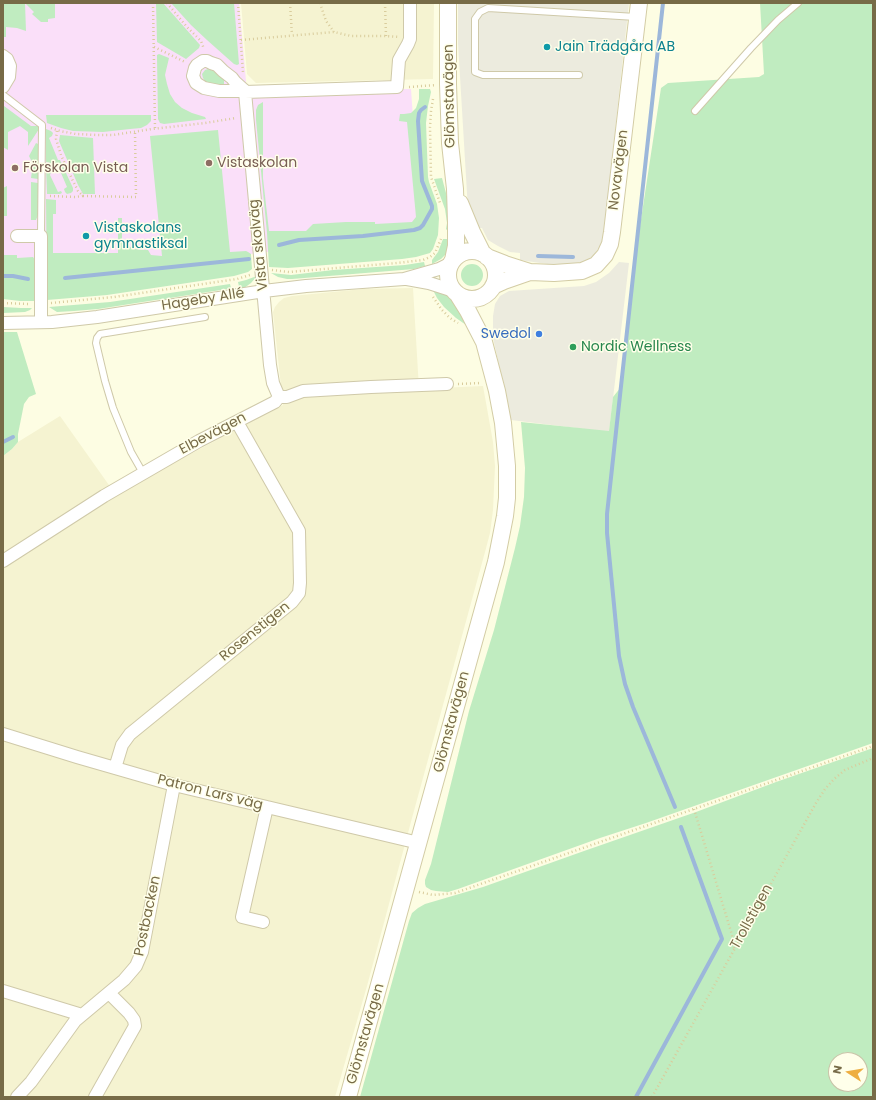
<!DOCTYPE html>
<html>
<head>
<meta charset="utf-8">
<style>
	body { margin:0 }
	#map { position:relative; width:876px; height:1100px; overflow:hidden; background:#fdfde3; font-family:Poppins,sans-serif }
	canvas { display:block }
	.frame { position:absolute; inset:0; border:4px solid #776b47; pointer-events:none }
	.north { position:absolute; left:828px; top:1052px; width:40px; height:40px; box-sizing:border-box; background:#ffffea; border:1px solid #c9c4a9; border-radius:50%; rotate:282deg; font-size:11px; font-weight:700; line-height:16px; text-align:center; color:#776b47 }
	.north::after { content:''; display:block; margin:auto; width:14px; height:18px; background:#eeae41; clip-path:polygon(50% 0,100% 100%,50% 72%,0 100%) }
</style>
</head>
<body>
<div id="map">
<canvas width="876" height="1100"></canvas>
<div class="frame"></div>
<div class="north">N</div>
</div>
<script>
const c = document.querySelector('canvas').getContext('2d');
c.lineJoin = 'round';
function fillPath(path, color) { c.fillStyle = color; c.fill(path, 'evenodd'); }
const poly = rows => new Path2D(rows.map(r => 'M' + r).join(''));
function trace(path, color, width, dash) { c.strokeStyle = color; c.lineWidth = width; c.lineCap = dash ? 'butt' : 'round'; c.setLineDash(dash || []); c.stroke(path); }
function write(font, color, halo, rows, align = 'center') {
  c.font = font + ' Poppins,sans-serif'; c.lineWidth = 3; c.setLineDash([]); c.textBaseline = 'middle'; c.strokeStyle = halo; c.fillStyle = color; for (const [text, x, y, turn = 0] of rows) {
    c.save(); c.translate(x, y); c.rotate((+turn || 0) * Math.PI / 180); c.textAlign = isNaN(turn) ? turn : align; if (halo) c.strokeText(text, 0, 0); c.fillText(text, 0, 0); c.restore();
  }
}
fillPath(poly([
	[241,3,434,3,433,79,256,83,247,74],
	[413,288,419,389,483,386,493,442,495,466,493,510,490,533,485,552,412,818,367,986,335,1097,3,1097,3,456,12,449,18,442,60,416,116,495,179,460,283,405,273,312,275,307,279,302,284,298,292,296,363,289]
]), '#f5f3d1');
fillPath(poly([
	[458,3,629,3,603,241,594,255,588,260,575,264,547,264,520,260,520,253,510,252,498,246,488,240,482,228,476,228,468,210,458,43],
	[619,262,629,263,609,432,511,420,493,338,493,316,495,304,500,296,509,291,584,286,596,282,609,273]
]), '#ecebde');
fillPath(poly([
	[10,3,239,3,247,92,324,90,411,89,421,233,24,282,3,280,3,14]
]), '#fadff9');
fillPath(poly([
	[3,3,55,3,55,18,48,19,48,22,41,22,32,14,34,12,25,3,26,31,17,28,6,27,6,37,3,37],
	[156,3,163,3,200,45,199,48,186,59,157,42],
	[171,3,234,3,239,64,237,65,234,64,207,40,191,25],
	[760,3,873,3,873,743,646,823,600,838,458,889,448,892,436,891,431,890,426,887,425,884,425,880,431,864,469,711,494,630,515,548,520,526,524,497,525,468,521,422,609,431,613,397,621,387,635,259,661,88,668,83,759,77,764,74],
	[159,54,169,58,165,75,167,84,170,94,175,102,182,108,192,113,205,117,206,119,164,124,160,123,158,119,157,57,157,55],
	[208,69,217,72,224,78,224,84,222,86,211,85,205,81,203,78,202,74,205,70],
	[419,89,430,89,431,92,428,106,426,123,428,177,429,182,437,204,439,218,438,235,433,249,430,253,416,257,402,259,288,268,269,267,267,233,256,120,256,110,258,105,263,102,263,178,269,231,306,231,313,224,346,222,375,222,375,224,412,222,416,217,407,122,399,121,400,114,404,114,411,113,416,108,419,99],
	[3,102,4,106,31,126,38,126,39,129,28,146,28,132,20,126,8,132,8,150,3,147],
	[46,115,151,115,151,121,147,125,141,128,130,129,103,132,73,131,61,128,47,123],
	[46,129,51,131,53,133,52,136,49,138,58,160,60,160,73,188,73,191,71,193,67,194,65,192,64,189,67,187,58,166,56,167,50,163,46,162],
	[218,130,230,252,246,251,248,252,251,254,252,269,248,272,234,276,107,295,47,300,46,199,56,200,56,214,53,214,53,253,118,253,118,218,122,218,122,242,134,249,148,250,151,255,162,256,150,136],
	[60,135,93,138,95,194,83,194,78,185,62,148,59,141],
	[36,143,38,144,38,179,31,178,33,164,29,156],
	[46,169,50,170,51,172,50,175,58,192,61,191,62,193,60,194,47,194],
	[442,178,450,208,451,231,448,231,446,229,447,223,445,209,434,179],
	[31,182,38,183,38,215,36,220,31,220],
	[7,186,7,216,3,216,3,188],
	[443,239,451,239,448,252,441,259,432,264,432,260,438,252],
	[3,255,17,255,17,258,33,257,35,260,34,301,20,301,3,299],
	[424,262,425,266,414,269,292,279,287,279,278,277,271,273,291,275,333,270,405,265],
	'461 275a11 11 0 1 1 22 0a11 11 0 1 1-22 0Z',
	[257,276,251,283,240,291,238,282,246,280],
	[230,284,231,288,227,289,170,298,170,300,162,299,98,309,74,311,57,312,49,307,110,302],
	[433,290,446,295,452,298,469,327,456,318,444,307,437,298],
	[3,307,21,308,32,308,30,310,25,312,3,313],
	[3,332,17,332,36,394,29,397,24,404,18,434,18,442,12,449,3,456],
	[873,748,873,1097,360,1097,409,921,412,913,418,908,425,904,483,887,584,851,696,812,776,782],
	[836,1060,860,1060,860,1084,836,1084]
]), '#c0ecc0');
trace(poly([
	[663,3,607,514,607,533,619,656,625,684,633,707,675,807],
	[279,245,299,240,363,236,414,230,420,228,423,225,432,209,432,206,422,181,418,121,419,113,421,110,425,107],
	[538,256,573,257],
	[3,276,13,276,28,279],
	[65,278,249,259],
	[3,442,13,437],
	[636,1097,722,939,681,827]
]), '#9cb7da', 4);
const lane = poly([
	[579,75,483,75,475,72,475,19,480,12,488,8,636,17],
	[3,95,42,125,41,236],
	[695,111,751,48,778,20,798,3],
	[143,473,131,452,113,408,105,381,96,343,97,338,100,334,205,317]
]);
const street = poly([
	[3,56,7,59,10,66,9,77,3,87],
	[245,91,235,82,232,78,223,71,217,65,211,63,207,61,203,61,197,65,195,68,193,76,196,83,204,88,219,91,245,91,245,92,397,87,399,60,408,44,410,39,410,3],
	[245,92,270,365,273,383,279,397],
	[17,236,41,236,41,322],
	[407,279,429,283,454,291],
	[3,323,52,322,97,317,264,291,306,286,404,279,439,269,451,263],
	[3,561,104,496,199,441,275,402,279,397,287,397,303,391,371,387,447,384],
	[3,734,77,757,174,785,419,843],
	[115,768,122,745,130,734,292,602,299,593,300,583,299,531,237,422],
	[263,922,242,917,267,807],
	[3,991,82,1015],
	[17,1097,31,1082,75,1021,124,980,136,966,142,952,174,785],
	[95,1097,135,1026,134,1020,129,1013,109,993]
]);
const secondary = poly([
	[448,3,448,84,450,143,455,189,456,222,456,246,453,260],
	[460,203,472,232,483,254],
	'448 275a24 24 0 1 1 48 0a24 24 0 1 1-48 0Z',
	[487,257,505,264,530,272,554,273,582,271,596,265,605,255,610,244,612,232,639,3],
	[493,286,504,281,530,272],
	[348,1097,496,562,505,516,507,498,507,466,503,423,497,391,484,342,468,311,458,295]
]);
trace(lane, '#cfc9a9', 8);
trace(street, '#cfc9a9', 14);
trace(secondary, '#d3cca5', 18);
trace(poly([
	[153,3,155,128],
	[167,3,187,27,201,41,204,49],
	[238,3,243,72],
	[290,3,292,35],
	[320,3,326,21,334,32],
	[385,3,386,36],
	[241,40,334,32,351,36,386,36,399,37],
	[154,47,185,62],
	[409,87,436,85],
	[433,99,431,111,430,127,431,177,440,203],
	[51,128,60,131,76,134,97,135,113,135,152,129,205,123,236,118],
	[50,196,75,197,83,196,78,191,72,179,61,155,56,139,57,130],
	[83,196,136,197,135,132],
	[272,270,289,272,397,263,423,260,430,257,435,253,441,239],
	[433,297,442,310,450,318,458,323],
	[3,303,30,304],
	[51,303,114,297,237,279,250,275],
	[458,384,481,383],
	[694,809,732,935,734,949],
	[419,892,433,895,455,893,873,746],
	[652,1097,816,803,825,789,834,779,845,770,873,758]
]), '#d9cc9c', 2.5, [1, 3]);
trace(lane, '#fff', 6);
trace(street, '#fff', 12);
trace(secondary, '#fff', 16);
for (const [x, y, r, color] of [
	[547,47,4,"#0f9aa8"],
	[209,163,4,"#8d6e63"],
	[15,168,4,"#8d6e63"],
	[86,236,4,"#0f9aa8"],
	[539,334,4,"#3f7fe0"],
	[573,347,4,"#2e9e5b"]
]) { const dot = new Path2D(); dot.arc(x, y, r, 0, 2 * Math.PI); c.fillStyle = color; c.fill(dot); trace(dot, '#ffffea', 1.5); }
write('14px', '#0d838f', '#ffffea', [
	["Jain Trädgård AB",555,47],
	["Vistaskolans",94,228],
	["gymnastiksal",94,244]
], 'left');
write('14px', '#776b47', '#ffffea', [
	["Glömstavägen",450,96,-91],
	["Novavägen",619,170,-83],
	["Vista skolväg",259,245,-96],
	["Hageby Allé",203,300,-9],
	["Elbevägen",213,434,-28],
	["Rosenstigen",255,632,-39],
	["Glömstavägen",452,722,-75],
	["Patron Lars väg",210,793,14],
	["Postbacken",148,916,-78],
	["Trollstigen",752,917,-61],
	["Glömstavägen",366,1034,-74]
]);
write('14px', '#785e54', '#ffffea', [
	["Vistaskolan",217,163],
	["Förskolan Vista",23,168]
], 'left');
write('14px', '#366cbe', '#ffffea', [
	["Swedol",531,334]
], 'right');
write('14px', '#27864d', '#ffffea', [
	["Nordic Wellness",581,347]
], 'left');
</script>
</body>
</html>
